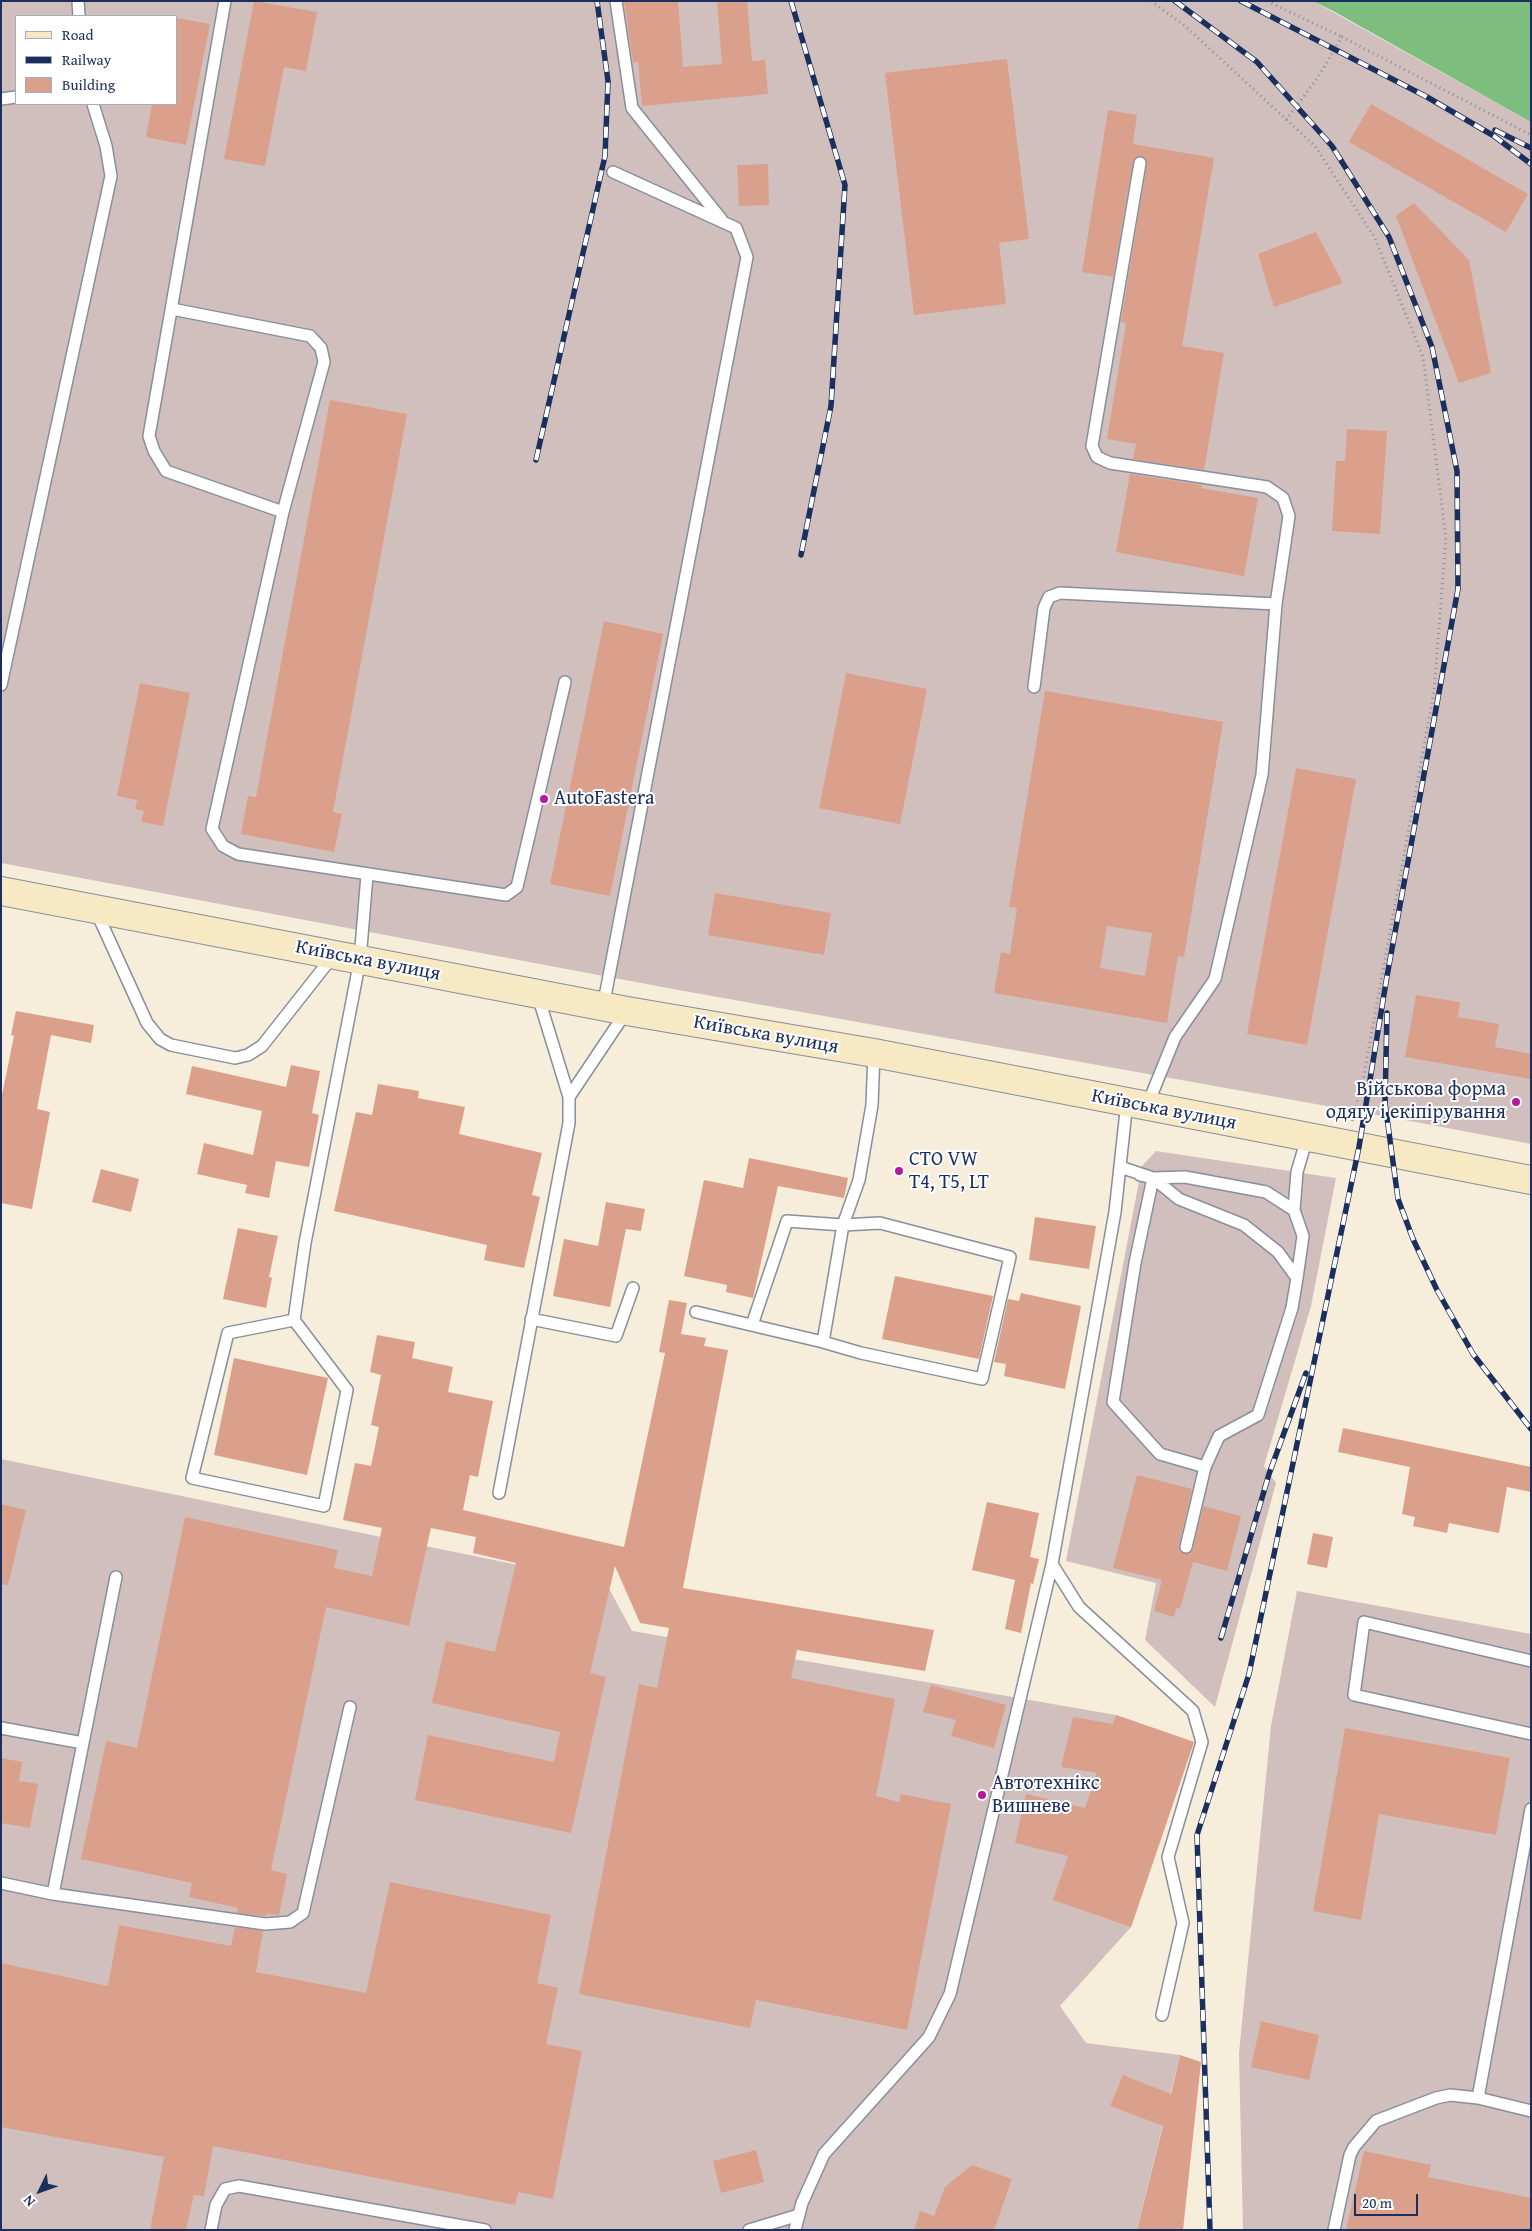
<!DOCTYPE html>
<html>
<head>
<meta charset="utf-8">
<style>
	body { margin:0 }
	#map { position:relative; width:1532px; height:2231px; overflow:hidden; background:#f6edda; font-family:"Gentium Book Plus",serif }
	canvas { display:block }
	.frame { position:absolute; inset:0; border:2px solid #1b2f5e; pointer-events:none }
	.legend { position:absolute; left:15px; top:15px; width:162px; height:90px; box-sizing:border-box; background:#fff; border:1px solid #a4acbf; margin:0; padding:6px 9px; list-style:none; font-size:15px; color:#1b2f5e }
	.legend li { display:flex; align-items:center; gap:10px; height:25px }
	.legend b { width:25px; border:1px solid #a4acbf }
	.north { position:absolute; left:15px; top:2166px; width:50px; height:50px; -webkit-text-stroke:4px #fff; paint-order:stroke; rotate:228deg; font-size:14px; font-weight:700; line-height:20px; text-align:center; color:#1b2f5e }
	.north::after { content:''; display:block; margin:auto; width:18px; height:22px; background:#1b2f5e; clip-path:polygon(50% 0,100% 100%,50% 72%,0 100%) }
	.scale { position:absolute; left:1354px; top:2194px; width:64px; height:22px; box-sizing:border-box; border:2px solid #1b2f5e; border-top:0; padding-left:6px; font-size:15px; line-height:18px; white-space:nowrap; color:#1b2f5e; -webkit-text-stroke:4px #fff; paint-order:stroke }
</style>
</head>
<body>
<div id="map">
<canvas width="1532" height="2231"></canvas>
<div class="frame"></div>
<ul class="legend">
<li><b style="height:6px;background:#f6e9c3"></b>Road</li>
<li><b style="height:6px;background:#1b2f5e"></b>Railway</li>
<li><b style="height:14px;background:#dba08b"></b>Building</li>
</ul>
<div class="north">N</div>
<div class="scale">20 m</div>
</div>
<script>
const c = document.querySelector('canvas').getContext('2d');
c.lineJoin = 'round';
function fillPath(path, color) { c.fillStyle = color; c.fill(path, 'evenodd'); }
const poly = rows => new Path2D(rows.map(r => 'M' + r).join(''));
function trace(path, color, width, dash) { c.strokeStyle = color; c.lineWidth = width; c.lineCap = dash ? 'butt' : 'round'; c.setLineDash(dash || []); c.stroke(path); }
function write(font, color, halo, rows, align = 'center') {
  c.font = font + ' "Gentium Book Plus",serif'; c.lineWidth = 4; c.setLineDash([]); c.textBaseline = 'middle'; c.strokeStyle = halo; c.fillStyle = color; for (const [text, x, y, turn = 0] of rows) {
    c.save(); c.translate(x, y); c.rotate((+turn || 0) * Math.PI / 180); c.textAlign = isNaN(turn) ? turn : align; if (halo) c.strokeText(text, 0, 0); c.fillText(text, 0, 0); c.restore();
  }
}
fillPath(poly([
	[1,1,1313,1,1531,122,1531,1144,1416,1122,673,989,1,863],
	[16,16,176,16,176,104,16,104],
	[1156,1151,1336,1178,1311,1306,1264,1466,1276,1483,1215,1707,1145,1640,1156,1583,1066,1561,1142,1166],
	[1,1459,606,1583,632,1631,1116,1715,1194,1742,1131,1927,1060,2006,1086,2043,1180,2055,1137,2230,1,2230],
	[1297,1591,1531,1634,1531,2230,1243,2230,1239,2053,1271,1726]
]), '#d1bfbd');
fillPath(poly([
	[1313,1,1531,1,1531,122,1333,11]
]), '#7dbd7e');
fillPath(poly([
	[254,1,317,12,306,71,284,67,265,166,224,159],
	[624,1,678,1,683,67,722,64,717,1,747,1,752,61,765,60,768,94,642,106,638,62,633,63],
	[176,18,210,24,186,145,146,137,152,104,176,104],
	[1007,59,1029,239,999,243,1006,304,914,315,885,73],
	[1371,104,1528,194,1506,232,1349,142],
	[1108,110,1137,115,1133,144,1214,158,1182,346,1224,353,1204,470,1133,459,1136,444,1107,439,1126,323,1121,322,1147,164,1145,158,1141,156,1135,158,1133,162,1113,277,1082,272],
	[768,164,769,205,739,206,737,165],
	[1414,203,1469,260,1491,373,1459,383,1396,216],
	[1316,232,1343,283,1274,307,1258,254],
	[330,400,407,414,333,812,342,814,334,852,241,834,248,796,256,797],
	[1347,429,1387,431,1380,534,1332,531,1336,461,1345,461],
	[1130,474,1202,485,1201,488,1258,498,1244,576,1116,552],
	[604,621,663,634,610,896,550,884],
	[846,673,927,689,900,824,819,808],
	[140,683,190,693,163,826,141,822,144,811,135,809,137,800,117,796],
	[1045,691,1223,722,1184,957,1178,956,1167,1023,994,993,1001,952,1010,954,1017,908,1009,907],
	[1107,926,1152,933,1145,976,1100,968],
	[1296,768,1356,779,1307,1045,1247,1034],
	[715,893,831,913,824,955,708,935],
	[1416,995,1460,1002,1458,1017,1499,1024,1495,1047,1531,1054,1531,1079,1405,1057],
	[16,1011,94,1025,91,1043,51,1035,37,1109,50,1112,32,1209,1,1203,1,1100,14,1036,11,1035],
	[291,1065,320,1071,312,1113,319,1115,309,1167,276,1161,269,1198,245,1193,247,1185,197,1174,204,1143,253,1155,262,1111,186,1094,192,1066,286,1087],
	[378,1084,419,1091,418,1098,465,1107,459,1134,542,1153,532,1195,540,1197,524,1268,484,1260,487,1245,334,1211,356,1112,372,1115],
	[749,1158,848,1178,844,1198,778,1186,753,1298,726,1292,727,1285,684,1276,704,1180,743,1188],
	[101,1169,139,1179,131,1212,92,1202],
	[606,1202,645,1209,641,1231,626,1229,610,1307,553,1296,564,1239,598,1246],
	[1035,1217,1096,1226,1089,1269,1029,1260],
	[238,1228,278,1236,269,1277,272,1278,266,1308,223,1299],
	[895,1276,993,1296,979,1359,882,1339],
	[1021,1293,1081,1306,1065,1389,1004,1376,1006,1364,994,1362,1008,1299,1019,1301],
	[669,1300,687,1303,681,1334,706,1338,704,1346,728,1350,683,1588,934,1630,925,1671,797,1650,791,1678,895,1699,876,1796,899,1802,901,1794,951,1804,907,2030,756,2000,750,2028,579,1994,639,1684,657,1688,669,1628,640,1623,615,1566,590,1673,606,1677,571,1833,415,1800,428,1735,554,1762,560,1732,432,1703,446,1641,495,1652,516,1563,473,1553,476,1537,431,1528,409,1626,326,1607,271,1870,287,1874,279,1915,267,1914,265,1916,237,1913,238,1908,189,1897,192,1883,81,1859,106,1741,137,1748,185,1517,338,1550,334,1568,372,1576,382,1528,343,1520,355,1463,371,1466,379,1427,371,1425,381,1375,370,1372,377,1335,415,1342,412,1358,453,1367,448,1392,493,1401,478,1477,470,1475,463,1510,624,1547,665,1353,659,1352],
	[234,1358,328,1378,307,1475,214,1455],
	[1343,1428,1531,1467,1531,1492,1507,1487,1499,1533,1449,1523,1447,1533,1413,1526,1415,1517,1402,1514,1410,1467,1338,1452],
	[1137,1475,1192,1489,1179,1545,1179,1550,1184,1554,1189,1554,1193,1549,1203,1506,1241,1516,1227,1571,1193,1562,1180,1609,1176,1608,1174,1617,1154,1611,1162,1580,1113,1568],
	[987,1502,1039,1513,1030,1557,1039,1559,1033,1584,1031,1583,1021,1633,1005,1629,1015,1580,972,1570],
	[1,1504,26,1510,8,1585,1,1584],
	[1313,1533,1333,1537,1327,1568,1307,1564],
	[931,1685,1006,1705,994,1748,951,1736,956,1720,923,1712],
	[1116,1715,1194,1742,1131,1927,1053,1900,1068,1856,1015,1843,1026,1794,1085,1808,1097,1773,1061,1767,1073,1717,1113,1724],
	[1345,1728,1510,1758,1496,1835,1379,1814,1361,1920,1313,1911],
	[1,1758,22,1762,19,1781,38,1784,30,1828,1,1823],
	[390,1882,551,1915,537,1983,558,1988,546,2044,582,2051,553,2199,518,2192,515,2205,213,2146,204,2196,194,2195,186,2230,150,2230,164,2157,1,2127,1,1963,108,1986,119,1925,231,1946,235,1927,263,1931,256,1972,366,1993],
	[1261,2021,1319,2035,1309,2080,1251,2067],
	[1180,2055,1201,2062,1183,2230,1137,2230,1163,2126,1110,2106,1123,2075,1171,2094],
	[756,2150,764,2182,721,2193,713,2161],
	[1364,2151,1431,2165,1428,2177,1531,2198,1531,2230,1346,2230],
	[972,2165,1012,2179,994,2230,914,2230,920,2211,934,2216,945,2187]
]), '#dba08b');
const lane = poly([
	[78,1,79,16],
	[225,1,149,436,154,451,166,471,283,512],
	[616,1,632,108,721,219],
	[1,99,16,97],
	[1140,163,1092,446,1097,457,1110,463,1267,487,1283,498,1289,516,1276,604,1262,775,1215,979,1175,1037,1147,1106],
	[172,309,310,336,321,348,324,362,283,512,212,829,223,846,238,854,506,895,517,887,565,682],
	[1,685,111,176,106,146,93,104],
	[1034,687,1044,608,1049,597,1060,593,1276,604],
	[96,911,147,1023,160,1039,171,1045,235,1058,248,1055,262,1046,333,956],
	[538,996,569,1097,626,1012],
	[603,1007,747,257,736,228,613,172],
	[1120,1167,1153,1178,1185,1177,1266,1192,1294,1210,1303,1236,1297,1278],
	[1140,1175,1153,1178,1179,1199,1244,1225,1278,1252,1297,1278,1292,1308,1258,1415,1219,1436,1205,1467,1160,1454,1113,1402,1135,1263,1153,1178],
	[1294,1210,1297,1172,1307,1138],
	[696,1312,823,1342,843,1225,859,1180,872,1105,874,1053],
	[531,1319,616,1336,633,1288],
	[294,1320,228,1333,192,1478,324,1506,347,1390,294,1320,305,1243,360,960,367,875],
	[752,1325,787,1221,843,1225,880,1223,1010,1257,982,1379,861,1353,823,1342],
	[499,1493,569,1123,569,1097],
	[1186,1547,1205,1467],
	[1052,1564,1079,1607,1193,1711,1202,1742,1168,1857,1183,1923,1162,2015],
	[1531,1661,1364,1622,1354,1695,1531,1734],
	[1,1728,83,1743],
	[1,1883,53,1894,265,1924,290,1922,303,1913,350,1707],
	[53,1894,116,1577],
	[1478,2098,1531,1809],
	[211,2230,216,2205,225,2189,239,2186,485,2230],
	[749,2230,799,2215],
	[795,2230,802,2203,824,2154,929,2037,950,1994,1052,1564,1115,1212,1127,1102],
	[1334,2230,1350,2155,1354,2147,1376,2121,1436,2098,1450,2095,1478,2098,1531,2111]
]);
const secondary = poly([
	[1,891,627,1011,874,1053,1531,1180]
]);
trace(lane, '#888e9c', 14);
trace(secondary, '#888e9c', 30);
trace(poly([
	[1151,1,1185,26,1315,146,1375,238,1423,357,1446,538,1434,691,1363,1080,1352,1122],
	[1267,1,1342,37],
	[1286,120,1316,80,1342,37,1531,135]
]), '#888e9c', 3, [1, 4]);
trace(lane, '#fff', 11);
trace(secondary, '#f6e9c3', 28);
const rail = poly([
	[791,1,845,185,831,406,801,555],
	[1175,1,1257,62,1332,146,1389,237,1432,347,1457,471,1458,589,1387,976,1359,1147,1249,1674,1197,1835,1210,2230],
	[1241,1,1427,97,1494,136,1531,164],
	[1495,130,1531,148],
	[536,460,605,156,608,81,597,1],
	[1387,1013,1385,1103,1398,1199,1413,1239,1437,1290,1473,1354,1531,1429],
	[1221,1638,1269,1474,1306,1373]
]);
trace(rail, '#1b2f5e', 5.5);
trace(rail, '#fff', 4, [11]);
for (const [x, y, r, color] of [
	[544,799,5,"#b5179e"],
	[1516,1102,5,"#b5179e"],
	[899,1171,5,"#b5179e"],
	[982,1795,5,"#b5179e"]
]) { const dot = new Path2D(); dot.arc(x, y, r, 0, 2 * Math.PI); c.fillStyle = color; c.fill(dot); trace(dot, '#fff', 2); }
write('20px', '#1b2f5e', '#fff', [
	["AutoFastera",554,799],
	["Військова форма",1506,1090,"right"],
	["одягу і екіпірування",1506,1113,"right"],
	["СТО VW",909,1160],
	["T4, T5, LT",909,1183],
	["Автотехнікс",992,1784],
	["Вишневе",992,1807]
], 'left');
write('20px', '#1b2f5e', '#fff', [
	["Київська вулиця",368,961,11],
	["Київська вулиця",766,1035,10],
	["Київська вулиця",1164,1110,11]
]);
</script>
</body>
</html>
